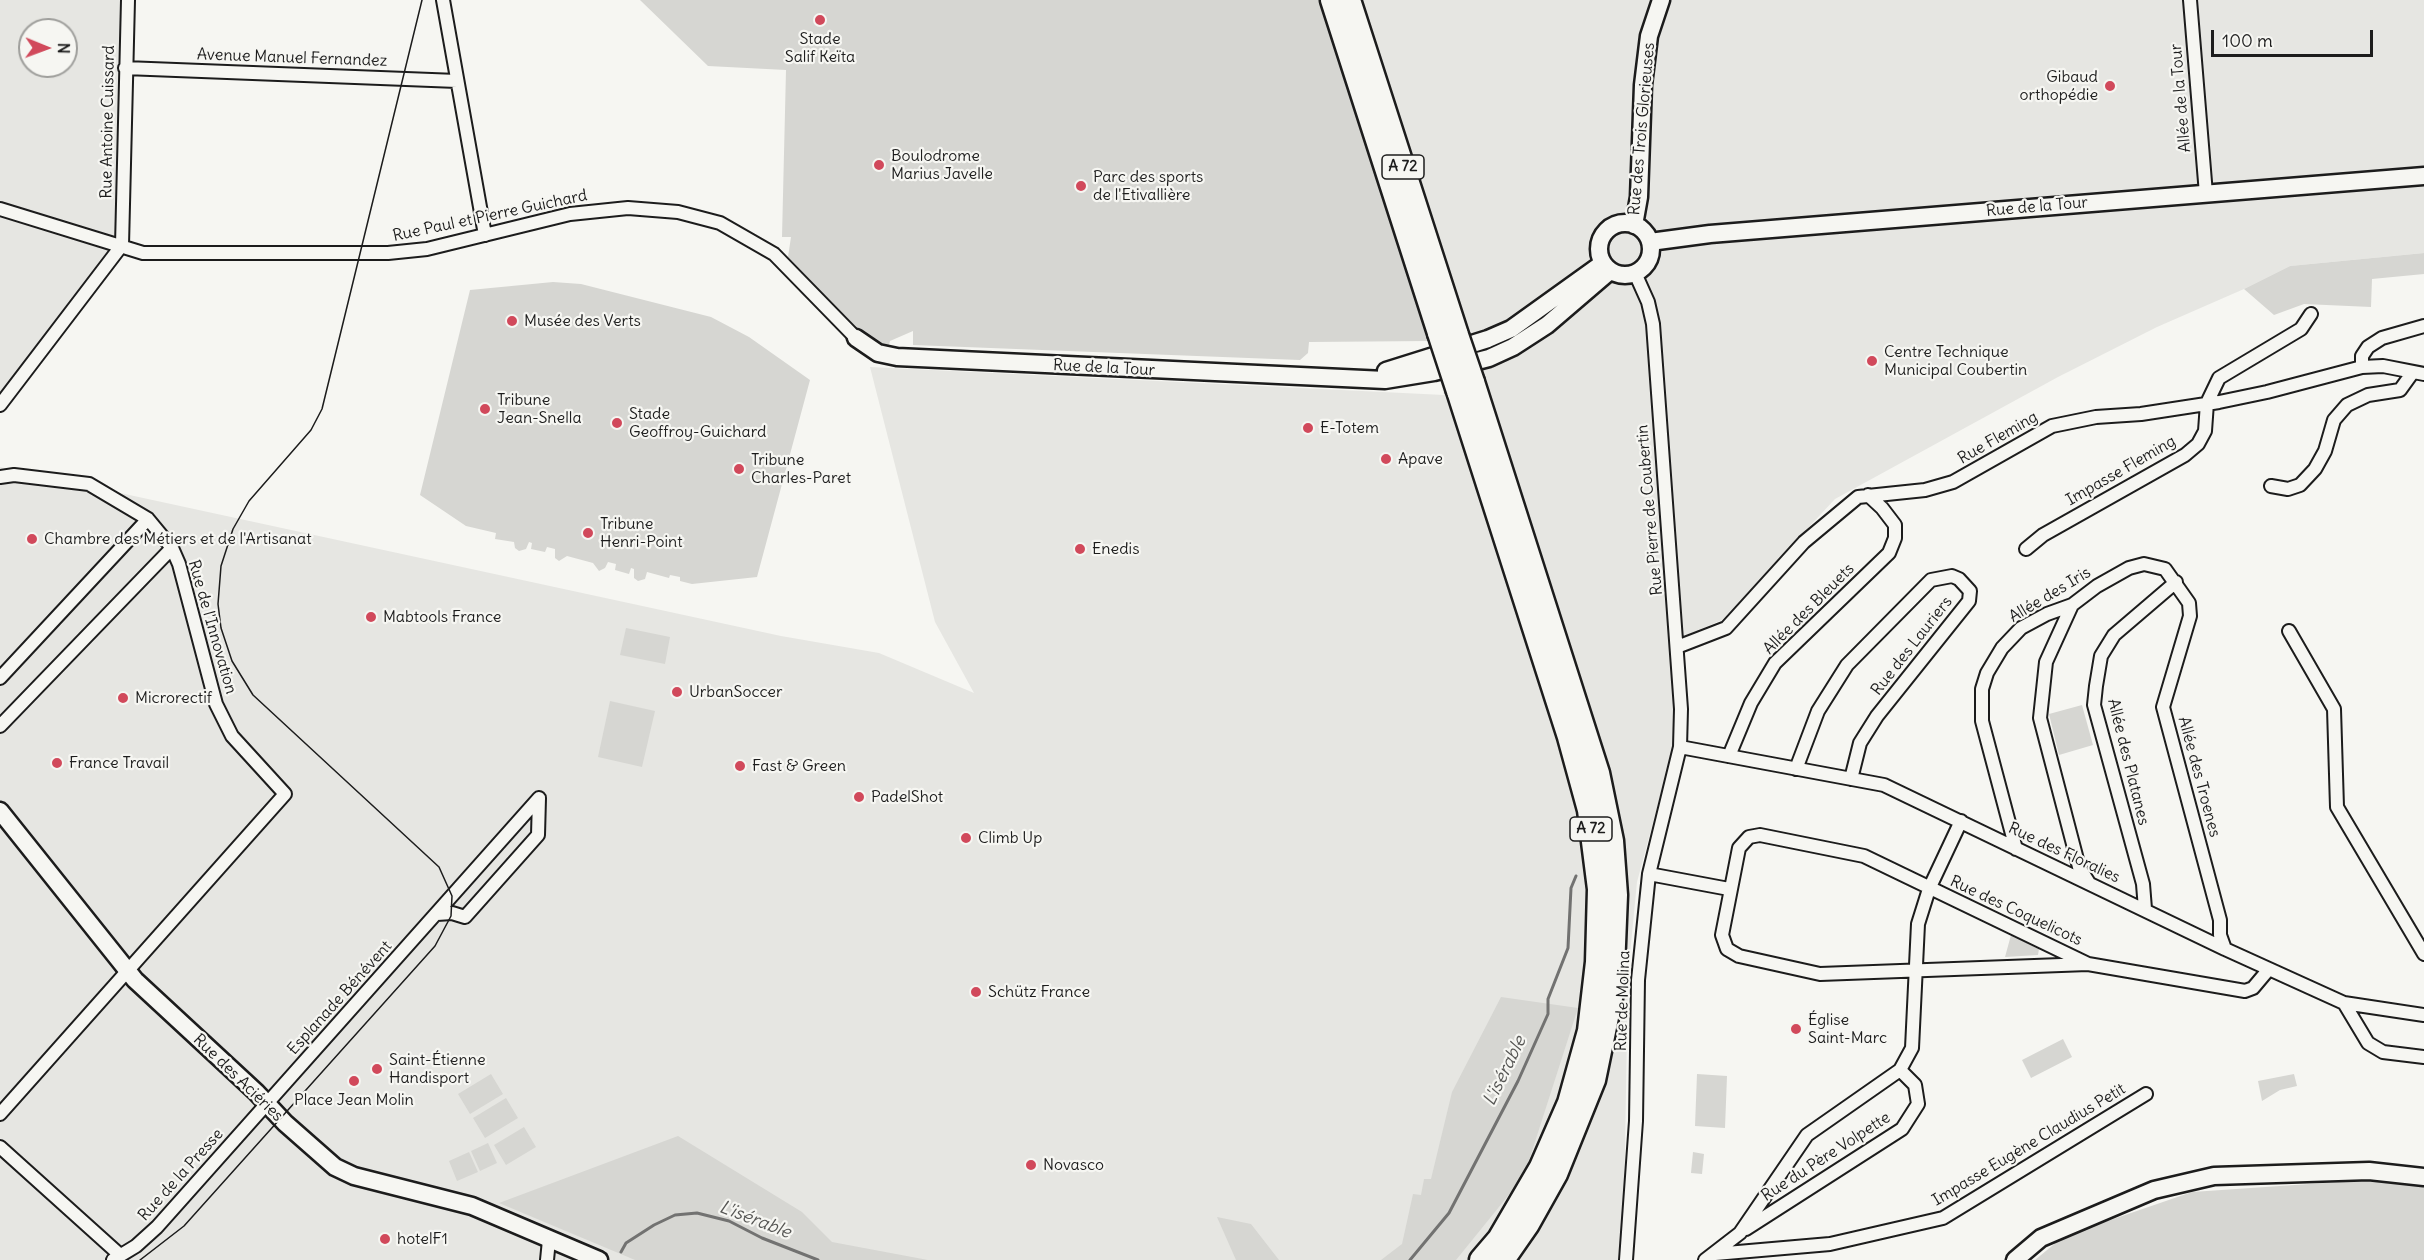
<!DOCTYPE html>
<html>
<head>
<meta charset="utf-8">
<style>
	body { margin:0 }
	#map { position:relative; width:2424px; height:1260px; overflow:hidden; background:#f6f6f2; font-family:Delius,sans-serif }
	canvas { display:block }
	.north { position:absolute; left:18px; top:18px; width:60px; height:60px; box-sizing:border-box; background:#f6f6f2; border:2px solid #9f9f9c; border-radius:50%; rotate:91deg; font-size:16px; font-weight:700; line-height:24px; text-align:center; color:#1c1c1c }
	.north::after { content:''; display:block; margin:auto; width:21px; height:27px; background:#d1495b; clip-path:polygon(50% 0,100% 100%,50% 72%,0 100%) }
	.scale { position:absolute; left:2211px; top:30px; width:162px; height:27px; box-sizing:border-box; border:3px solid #1c1c1c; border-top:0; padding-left:8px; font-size:18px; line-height:21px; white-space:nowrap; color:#1c1c1c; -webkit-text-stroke:4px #f6f6f2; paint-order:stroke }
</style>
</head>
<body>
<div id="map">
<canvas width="2424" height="1260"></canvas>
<div class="north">N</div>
<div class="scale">100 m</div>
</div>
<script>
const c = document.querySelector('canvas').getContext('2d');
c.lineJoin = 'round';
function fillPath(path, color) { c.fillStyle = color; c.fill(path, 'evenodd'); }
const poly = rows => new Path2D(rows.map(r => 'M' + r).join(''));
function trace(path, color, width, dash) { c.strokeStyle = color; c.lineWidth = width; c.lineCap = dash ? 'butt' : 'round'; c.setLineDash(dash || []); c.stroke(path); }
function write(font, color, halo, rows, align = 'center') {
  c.font = font + ' Delius,sans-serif'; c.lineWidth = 4.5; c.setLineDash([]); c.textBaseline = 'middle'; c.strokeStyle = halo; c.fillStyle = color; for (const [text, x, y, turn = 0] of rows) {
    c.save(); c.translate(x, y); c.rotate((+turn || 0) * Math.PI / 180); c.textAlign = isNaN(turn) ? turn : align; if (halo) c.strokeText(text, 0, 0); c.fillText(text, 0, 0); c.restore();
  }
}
fillPath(poly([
	[0,0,127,0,122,247,0,406],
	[30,30,66,30,66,66,30,66],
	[1345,0,2424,0,2424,253,2290,266,2244,289,2157,327,2058,377,1835,499,1722,620,1682,637,1673,748,1637,882,1628,975,1624,1207,1618,1260,0,1260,0,467,781,636,879,653,974,693,935,622,870,367,1444,395]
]), '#e6e6e2');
fillPath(poly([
	[640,0,1320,0,1429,341,1309,342,1308,353,1300,360,913,345,913,331,890,341,888,348,856,329,788,257,791,237,782,237,786,70,708,66],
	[2424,253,2424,274,2372,279,2371,307,2304,304,2274,315,2244,289,2290,266],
	[553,282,581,284,711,317,749,337,810,380,757,577,692,584,680,581,680,577,670,575,669,578,647,572,645,579,638,581,634,578,634,569,631,568,629,574,615,570,616,564,608,562,605,568,599,571,593,563,567,556,559,561,555,558,555,549,547,547,545,552,531,549,532,543,529,542,526,549,519,551,515,548,514,542,495,539,496,533,466,526,420,495,470,290],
	[626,628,670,637,665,664,620,655],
	[610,701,655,711,642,767,598,757],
	[2082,705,2093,745,2059,755,2049,714],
	[2011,935,2039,949,2038,955,2005,957],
	[1501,997,1578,1008,1524,1176,1456,1260,1381,1260,1402,1244,1413,1194,1421,1195,1424,1179,1431,1179,1452,1092],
	[2063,1039,2072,1057,2031,1078,2022,1060],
	[491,1074,503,1094,470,1114,458,1094],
	[1697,1074,1727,1076,1725,1128,1695,1126],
	[2294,1074,2297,1086,2280,1090,2262,1101,2258,1081],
	[506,1098,518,1118,485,1138,473,1118],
	[524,1127,536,1147,506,1165,494,1145],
	[678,1136,802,1212,832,1242,928,1260,635,1260,499,1203],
	[488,1143,497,1163,480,1171,471,1151],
	[469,1152,478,1172,457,1181,449,1161],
	[1693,1152,1704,1154,1702,1174,1691,1173],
	[2368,1180,2424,1187,2424,1260,2035,1260,2064,1236,2192,1192],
	[1217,1217,1251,1224,1279,1260,1236,1260]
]), '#d6d6d2');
trace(poly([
	[621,1252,626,1243,654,1225,675,1215,697,1213,729,1221,762,1238,818,1260],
	[1410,1260,1449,1213,1518,1081,1548,1014,1548,999,1568,948,1571,888,1576,876]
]), '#727271', 3);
const minor = poly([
	[443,0,485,235],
	[2190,0,2206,194],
	[125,68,457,81],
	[0,209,143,253,388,253,427,249,570,214,628,208,678,212,720,223,774,254,856,338],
	[122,245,128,0],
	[2362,367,2362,356,2368,347,2382,338,2424,326],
	[0,405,122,245],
	[0,477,14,475,89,484,148,519,172,548,179,564,216,704,232,736,285,794,0,1114],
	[2271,486,2288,489,2300,485,2315,469,2325,451,2334,420,2347,405,2368,395,2400,390,2413,372],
	[2026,549,2043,535,2185,455,2198,444,2205,431,2207,403,2219,378,2301,329,2311,314],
	[2072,605,2046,662,2040,718,2079,867,2089,883],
	[2289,631,2334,709,2337,807,2424,954],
	[1677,647,1726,628,1804,542,1858,497,1925,490,1953,482,2052,426,2096,417,2141,414,2219,402,2267,392,2362,367,2383,366,2424,374],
	[0,678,148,519],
	[0,726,172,548],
	[1680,747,1884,785,2225,949,2344,1003,2424,1015],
	[1729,756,1751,703,1775,663,1889,553,1895,538,1895,525,1882,508,1868,495],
	[1796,769,1818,711,1847,665,1931,580,1952,576,1959,579,1970,591,1969,601,1877,716,1860,743,1851,779],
	[2016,849,1982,721,1982,689,1987,673,2002,648,2021,628,2047,614,2072,605,2097,586,2129,568,2144,564,2165,569,2189,603,2190,616,2163,707,2220,920,2220,935,2225,949],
	[1649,874,1729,889],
	[2145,909,2143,884,2094,705,2096,686,2101,656,2114,635,2176,582],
	[2088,964,1864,856,1760,835,1749,837,1739,848,1722,935,1727,949,1739,956,1820,974,2088,964,2245,991,2253,988,2269,969],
	[2344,1003,2368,1043,2383,1052,2424,1057],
	[0,1147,120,1255],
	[1746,1229,1902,1129,1918,1104,1915,1085,1900,1070],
	[1715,1254,1830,1244,1943,1218,2146,1094],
	[113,1260,136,1246,157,1227,539,798,538,835,465,917,452,913,437,914],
	[547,1260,549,1240],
	[1626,1260,1636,1121,1638,980,1649,874,1680,747,1681,709,1653,324,1648,302,1635,273],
	[1705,1260,1740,1233,1807,1135,1900,1070,1912,1048,1918,924,1929,889,1961,821]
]);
const tertiary = poly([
	'1599 249a26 26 0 1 1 52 0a26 26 0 1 1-52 0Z',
	[1634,225,1639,197,1643,85,1649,36,1661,0],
	[1650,242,1710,234,2424,176],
	[856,338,878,353,897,357,1385,380,1434,372,1489,358,1513,347,1547,325,1610,271],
	[1386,371,1488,339,1511,329,1603,263],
	[0,811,135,980,256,1092,285,1123,335,1167,354,1176,472,1206,599,1260],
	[2015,1260,2041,1238,2154,1190,2214,1176,2369,1171,2424,1177]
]);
const motorway = poly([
	[1332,0,1439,333],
	[1349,0,1457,335],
	[1473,382,1598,773,1612,841,1616,895,1612,993,1594,1080,1556,1174,1528,1224,1503,1260],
	[1458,391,1569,737,1589,810,1599,889,1597,962,1589,1031,1569,1103,1541,1167,1499,1239,1481,1260]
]);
trace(minor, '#1c1c1c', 16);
trace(tertiary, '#1c1c1c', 21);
trace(motorway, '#1c1c1c', 27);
trace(minor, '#f6f6f2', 12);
trace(tertiary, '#f6f6f2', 16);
trace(motorway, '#f6f6f2', 22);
trace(poly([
	[140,1260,184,1226,435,946,451,916,452,896,439,867,253,695,232,661,221,628,218,604,221,566,233,529,249,501,311,430,322,409,422,0]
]), '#1c1c1c', 1.5);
const motorwayBridge = poly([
	[1439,333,1458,391],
	[1457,335,1473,382]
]);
trace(motorwayBridge, '#1c1c1c', 27, []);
trace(motorwayBridge, '#f6f6f2', 22);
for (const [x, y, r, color] of [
	[820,20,6,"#d1495b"],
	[2110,86,6,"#d1495b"],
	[879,165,6,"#d1495b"],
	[1081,186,6,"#d1495b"],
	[512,321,6,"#d1495b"],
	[1872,361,6,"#d1495b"],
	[485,409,6,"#d1495b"],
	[617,423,6,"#d1495b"],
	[1308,428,6,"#d1495b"],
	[1386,459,6,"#d1495b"],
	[739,469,6,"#d1495b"],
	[588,533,6,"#d1495b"],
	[32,539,6,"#d1495b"],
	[1080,549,6,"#d1495b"],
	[371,617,6,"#d1495b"],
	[677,692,6,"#d1495b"],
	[123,698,6,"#d1495b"],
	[57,763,6,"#d1495b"],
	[740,766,6,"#d1495b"],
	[859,797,6,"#d1495b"],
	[966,838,6,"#d1495b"],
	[976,992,6,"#d1495b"],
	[1796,1029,6,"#d1495b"],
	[377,1069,6,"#d1495b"],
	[354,1081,6,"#d1495b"],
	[1031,1165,6,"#d1495b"],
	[385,1239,6,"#d1495b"]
]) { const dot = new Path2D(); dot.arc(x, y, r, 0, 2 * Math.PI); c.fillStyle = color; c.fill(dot); trace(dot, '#f6f6f2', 2); }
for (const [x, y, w] of [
	[1403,167,42],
	[1591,829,42]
]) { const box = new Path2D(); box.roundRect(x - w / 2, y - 12, w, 24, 4.5); c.fillStyle = '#f6f6f2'; c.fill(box); trace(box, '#1c1c1c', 1.5); }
write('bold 15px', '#1c1c1c', null, [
	["A 72",1403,167],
	["A 72",1591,829]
]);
write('16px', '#1c1c1c', '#f6f6f2', [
	["Stade",820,39,"center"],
	["Salif Keïta",820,57,"center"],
	["Gibaud",2098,77,"right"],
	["orthopédie",2098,95,"right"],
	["Boulodrome",891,156],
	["Marius Javelle",891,174],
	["Parc des sports",1093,177],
	["de l'Etivallière",1093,195],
	["Musée des Verts",524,321],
	["Centre Technique",1884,352],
	["Municipal Coubertin",1884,370],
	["Tribune",497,400],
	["Jean-Snella",497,418],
	["Stade",629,414],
	["Geoffroy-Guichard",629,432],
	["E-Totem",1320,428],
	["Apave",1398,459],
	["Tribune",751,460],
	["Charles-Paret",751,478],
	["Tribune",600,524],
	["Henri-Point",600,542],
	["Chambre des Métiers et de l'Artisanat",44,539],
	["Enedis",1092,549],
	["Mabtools France",383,617],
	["UrbanSoccer",689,692],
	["Microrectif",135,698],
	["France Travail",69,763],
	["Fast & Green",752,766],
	["PadelShot",871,797],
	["Climb Up",978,838],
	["Schütz France",988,992],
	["Église",1808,1020],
	["Saint-Marc",1808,1038],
	["Saint-Étienne",389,1060],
	["Handisport",389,1078],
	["Place Jean Molin",354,1100,"center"],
	["Novasco",1043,1165],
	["hotelF1",397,1239]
], 'left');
write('16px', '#1c1c1c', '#f6f6f2', [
	["Avenue Manuel Fernandez",292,58,2],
	["Allée de la Tour",2181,98,-95],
	["Rue Antoine Cuissard",108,122,-89],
	["Rue des Trois Glorieuses",1642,129,-85],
	["Rue de la Tour",2037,207,-5],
	["Rue Paul et Pierre Guichard",490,216,-12],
	["Rue de la Tour",1104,368,3],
	["Rue Fleming",1998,438,-30],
	["Impasse Fleming",2121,471,-30],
	["Rue Pierre de Coubertin",1650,510,-95],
	["Allée des Iris",2050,595,-31],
	["Allée des Bleuets",1809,609,-45],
	["Rue de l'Innovation",212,627,74],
	["Rue des Lauriers",1912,646,-52],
	["Allée des Platanes",2128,762,76],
	["Allée des Troenes",2199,777,75],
	["Rue des Floralies",2064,853,25],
	["Rue des Coquelicots",2016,911,25],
	["Esplanade Bénévent",340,998,-48],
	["Rue de Molina",1623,1001,-88],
	["Rue des Aciéries",238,1078,44],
	["Impasse Eugène Claudius Petit",2029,1145,-31],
	["Rue du Père Volpette",1826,1157,-33],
	["Rue de la Presse",181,1175,-48]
]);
write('italic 18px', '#565654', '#f6f6f2', [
	["L'isérable",1505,1071,-64],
	["L'isérable",755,1220,21]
]);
</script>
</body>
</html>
